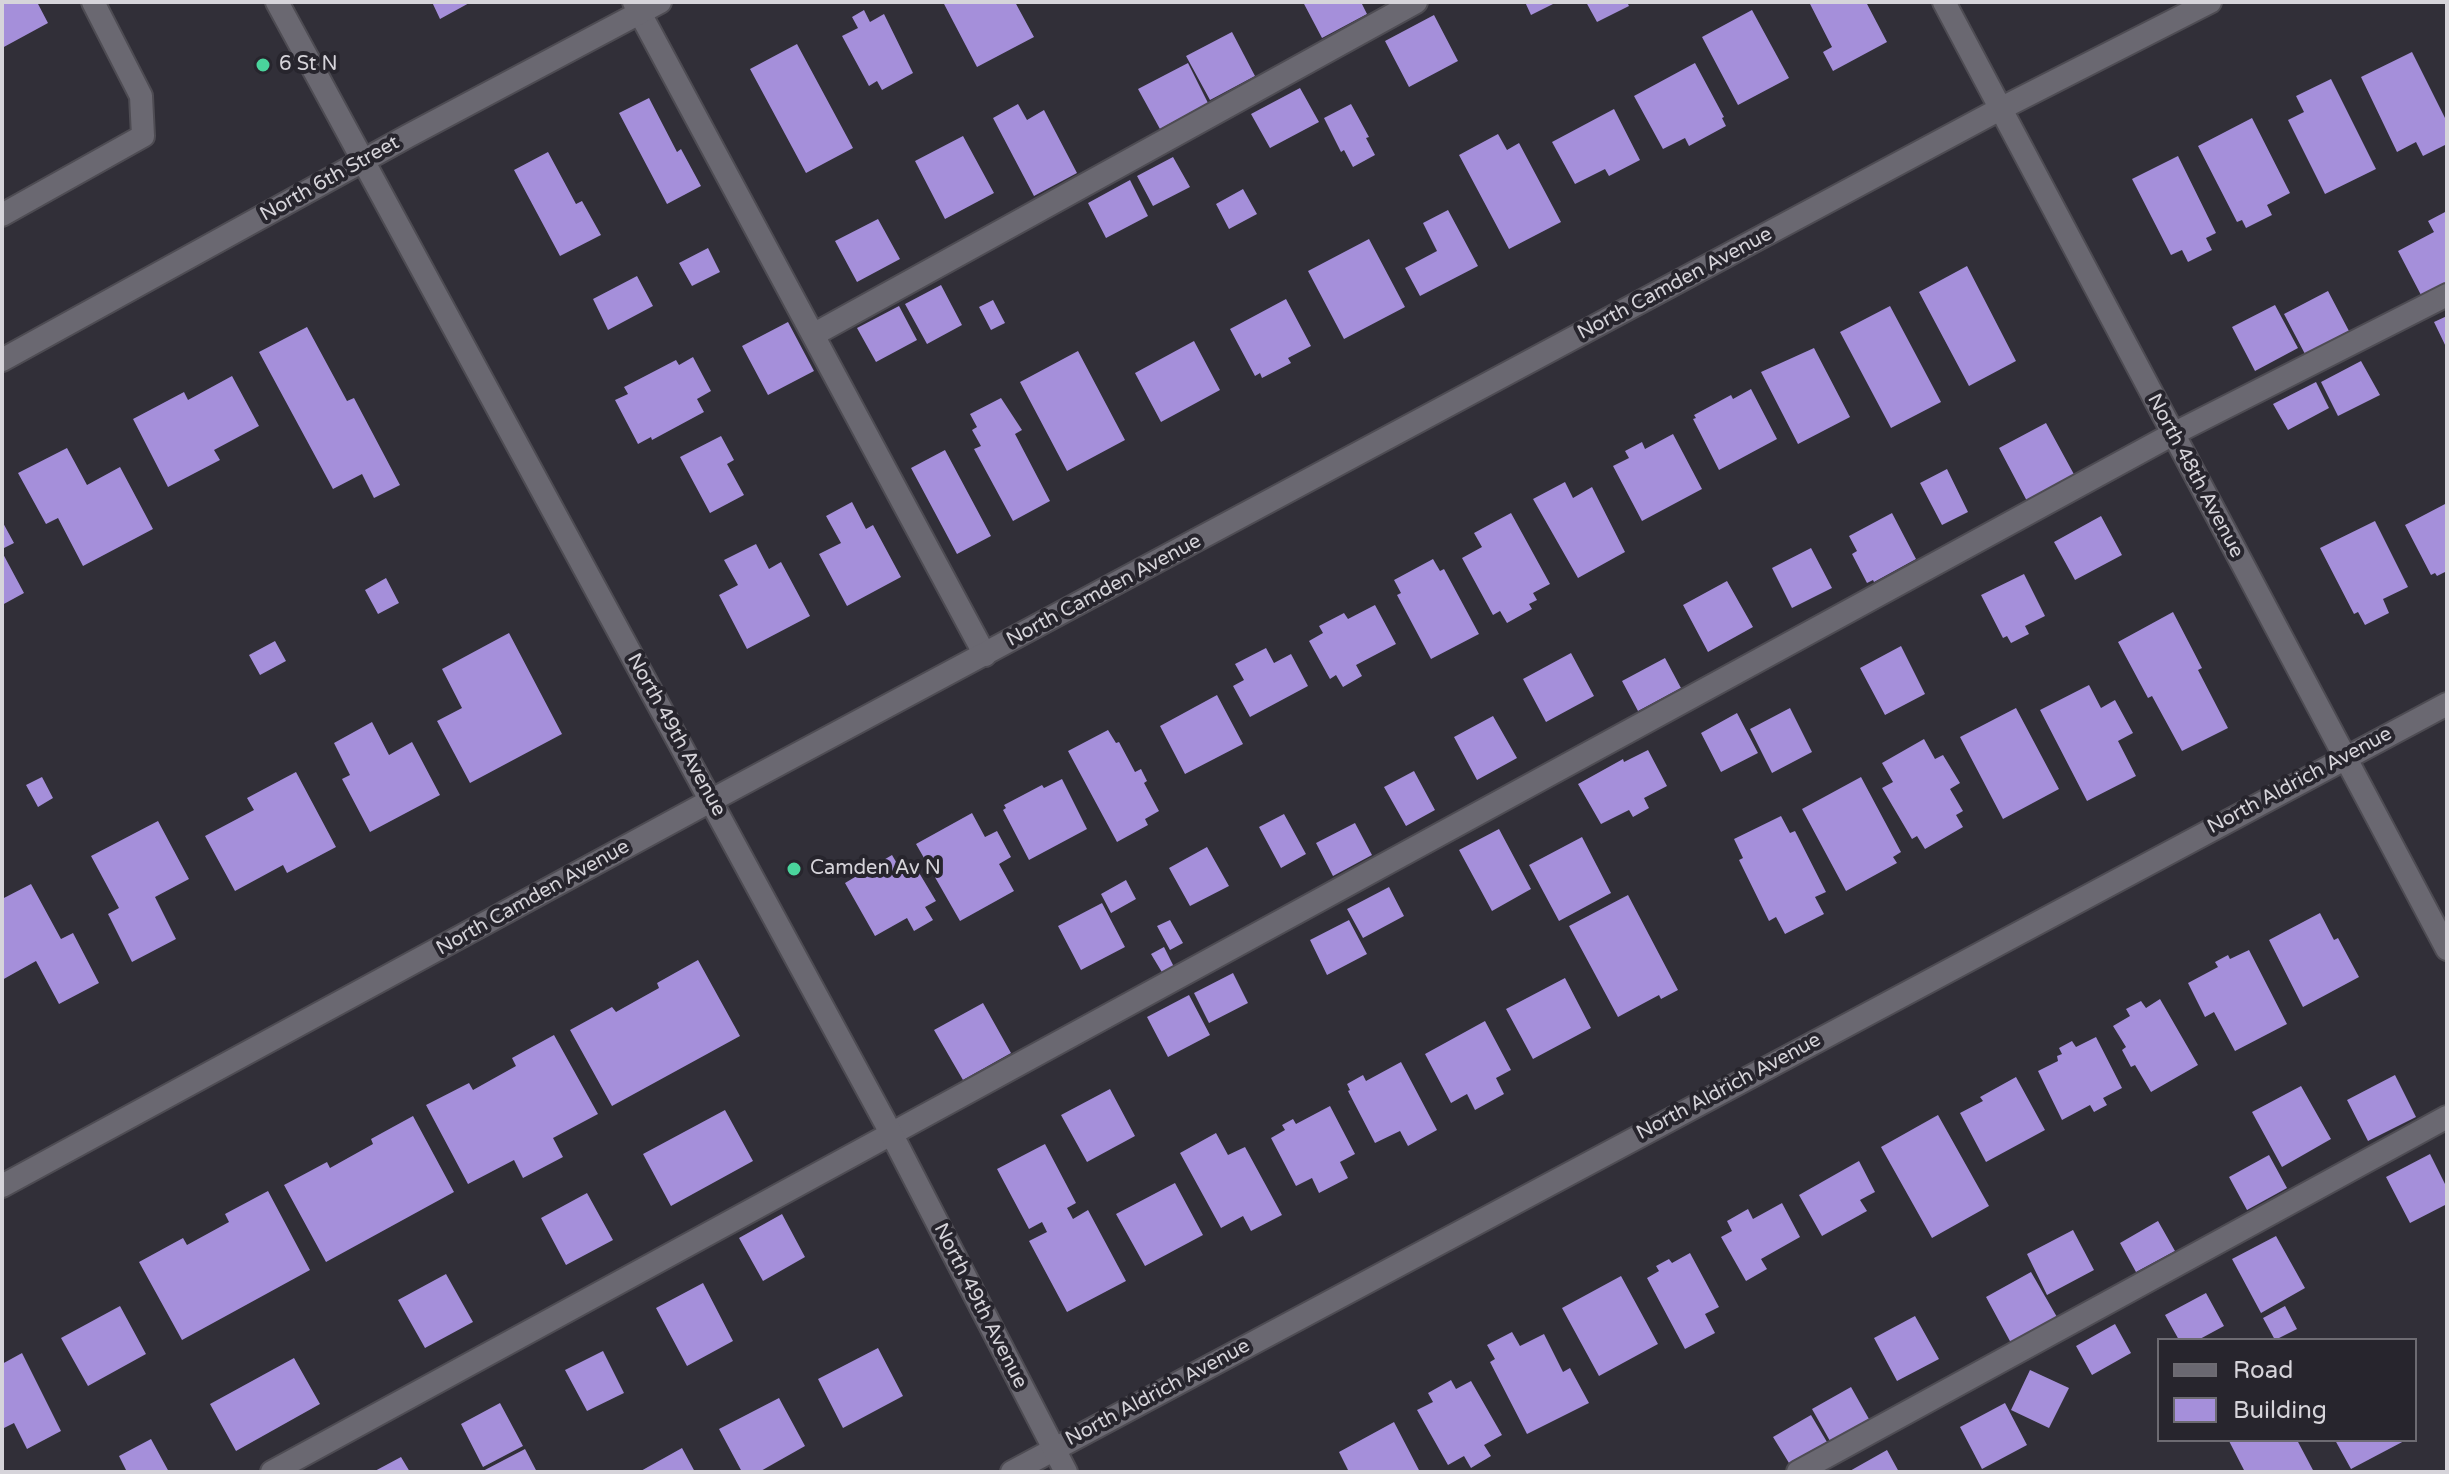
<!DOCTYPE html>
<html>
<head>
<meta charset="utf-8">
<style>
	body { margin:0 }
	#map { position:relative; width:2449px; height:1474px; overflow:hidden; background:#312f38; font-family:"Varela Round",sans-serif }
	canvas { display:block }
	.frame { position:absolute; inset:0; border:4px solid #d6d4da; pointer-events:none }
	.legend { position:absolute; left:2157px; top:1338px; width:260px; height:104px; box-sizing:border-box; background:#27252d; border:2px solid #6d6b72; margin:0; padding:10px 14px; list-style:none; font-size:24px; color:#d6d4da }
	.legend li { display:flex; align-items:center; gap:16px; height:40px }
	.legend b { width:40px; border:2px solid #6d6b72 }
</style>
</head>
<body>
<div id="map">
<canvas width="2449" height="1474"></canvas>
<div class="frame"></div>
<ul class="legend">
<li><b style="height:10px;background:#6a6871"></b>Road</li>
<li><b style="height:22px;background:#a58fda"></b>Building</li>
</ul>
</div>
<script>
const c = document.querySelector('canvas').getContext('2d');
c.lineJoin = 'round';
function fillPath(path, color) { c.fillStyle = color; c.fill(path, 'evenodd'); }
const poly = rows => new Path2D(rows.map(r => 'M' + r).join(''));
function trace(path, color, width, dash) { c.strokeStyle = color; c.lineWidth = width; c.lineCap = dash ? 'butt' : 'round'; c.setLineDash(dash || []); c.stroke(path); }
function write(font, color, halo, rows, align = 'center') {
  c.font = font + ' "Varela Round",sans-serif'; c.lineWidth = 8; c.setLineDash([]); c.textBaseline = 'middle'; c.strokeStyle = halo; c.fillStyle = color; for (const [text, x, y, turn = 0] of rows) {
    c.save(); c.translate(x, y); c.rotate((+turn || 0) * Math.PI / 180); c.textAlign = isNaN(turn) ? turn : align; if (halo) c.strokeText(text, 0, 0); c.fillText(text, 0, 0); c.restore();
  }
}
fillPath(poly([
	[2,2,37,2,48,23,2,48],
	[432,2,471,2,440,19],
	[943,2,1015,2,1034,37,977,67],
	[1303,2,1361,2,1367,14,1322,38],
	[1525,2,1557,2,1531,15],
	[1586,2,1627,2,1629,6,1597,22],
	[1809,2,1866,2,1887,42,1833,71,1823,52,1832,47],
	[864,10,870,22,884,14,913,73,882,90,877,81,869,86,842,36,858,28,852,17],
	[1752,10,1789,78,1738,105,1702,37],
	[1434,15,1458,61,1409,87,1385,41],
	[1232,32,1255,76,1210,100,1186,56],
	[797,44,853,148,806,173,750,69],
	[2412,52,2447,122,2447,144,2423,156,2416,142,2397,152,2361,77],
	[1188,63,1208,103,1160,129,1138,89],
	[1695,63,1724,117,1722,118,1726,126,1689,146,1685,138,1663,149,1634,96],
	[2331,79,2376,169,2325,194,2288,120,2304,112,2296,96],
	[1300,88,1319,122,1270,148,1251,114],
	[649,98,677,152,681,149,701,186,667,204,619,113],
	[1018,104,1027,120,1044,110,1077,173,1034,196,993,118],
	[1351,104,1369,137,1366,138,1375,155,1353,167,1344,150,1341,152,1324,118],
	[1614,109,1640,160,1609,176,1605,169,1575,184,1552,142],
	[2252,118,2290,193,2267,205,2272,215,2246,228,2242,220,2237,222,2198,146],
	[1498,134,1507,150,1519,143,1561,222,1509,249,1459,155],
	[963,136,994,193,945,219,915,161],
	[548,152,576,204,582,201,601,235,560,256,514,170],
	[2178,156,2216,233,2206,238,2212,250,2188,262,2182,250,2171,255,2132,179],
	[1173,157,1190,187,1153,206,1137,176],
	[1130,180,1148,216,1106,238,1088,203],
	[1243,189,1257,214,1229,229,1216,204],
	[1448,210,1478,266,1420,296,1405,268,1437,251,1423,223],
	[2447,211,2447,282,2421,295,2398,251,2434,232,2428,221],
	[878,219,900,259,857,282,835,241],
	[1369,239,1405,307,1344,339,1308,271],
	[708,248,720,272,692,286,679,263],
	[1967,266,2016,361,1969,386,1919,292],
	[637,276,653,306,608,330,593,299],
	[941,285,962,325,927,344,905,304],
	[2328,291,2349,331,2305,354,2284,314],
	[1286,299,1311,346,1288,358,1291,363,1262,378,1260,373,1255,376,1230,329],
	[993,300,1005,323,991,330,979,307],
	[2275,305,2298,348,2255,371,2232,327],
	[899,306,917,340,876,362,857,328],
	[1890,306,1941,402,1891,428,1840,332],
	[2447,316,2447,349,2434,322],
	[788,322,814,371,768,395,742,346],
	[307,327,347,401,354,398,400,485,374,498,362,474,333,489,259,352],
	[1194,341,1220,390,1161,422,1135,373],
	[1814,348,1850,417,1798,444,1761,372],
	[1078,351,1125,440,1067,471,1020,382],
	[693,357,711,391,697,399,704,412,652,440,651,437,638,444,615,400,628,394,624,387,676,360,679,365],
	[2361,361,2380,395,2338,416,2321,382],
	[232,376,259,426,214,450,220,460,168,487,133,419,184,392,188,400],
	[2316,382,2329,408,2288,430,2273,404],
	[1751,389,1777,439,1719,470,1693,419,1696,418,1694,415,1731,395,1733,399],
	[1001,398,1022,430,1015,434,1050,501,1013,521,974,449,981,446,972,430,977,427,970,414],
	[2046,423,2076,478,2028,503,1999,448],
	[1673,434,1702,489,1642,521,1613,466,1629,458,1625,451,1642,442,1645,449],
	[721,436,734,460,727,464,744,495,710,513,680,457],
	[67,448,87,485,120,467,153,529,83,566,58,518,46,524,18,473],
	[945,450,991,536,957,554,911,468],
	[1947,469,1968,512,1942,525,1920,483],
	[1565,482,1573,498,1592,487,1625,552,1578,578,1533,499],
	[852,502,866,529,873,525,901,577,847,606,819,554,841,543,826,516],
	[2447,503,2447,571,2437,576,2435,573,2431,575,2405,525],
	[1511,513,1550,584,1533,593,1537,600,1529,604,1532,609,1507,623,1500,611,1493,615,1462,558,1482,547,1474,533],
	[1892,513,1916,559,1874,582,1873,580,1867,583,1852,554,1857,551,1849,536],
	[2101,516,2122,555,2075,580,2054,542],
	[2,521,14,543,2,549],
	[2375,521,2408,587,2383,599,2389,613,2365,625,2358,612,2354,614,2320,548],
	[756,544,769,569,781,562,810,616,747,649,719,595,738,585,724,560],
	[1811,548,1832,588,1792,608,1772,568],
	[2,552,24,593,2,605],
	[1433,559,1440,571,1444,569,1479,634,1431,659,1397,595,1401,593,1394,580],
	[2024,574,2045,616,2025,626,2029,634,2011,643,2007,636,2003,638,1981,595],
	[386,578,399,603,378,614,365,590],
	[1727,581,1753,627,1708,652,1683,605],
	[1375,605,1396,644,1356,665,1362,676,1343,687,1336,675,1330,679,1309,641,1323,633,1319,626,1344,613,1348,619],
	[2173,612,2202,668,2198,670,2228,728,2182,751,2152,696,2148,698,2118,642],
	[509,633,562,734,470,783,437,721,462,708,442,669],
	[275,641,286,661,260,675,249,655],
	[1901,646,1925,694,1885,715,1860,668],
	[1266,648,1274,663,1291,654,1308,686,1250,717,1233,686,1244,680,1235,664],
	[1571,653,1594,696,1546,722,1523,679],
	[1665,658,1681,688,1638,711,1622,681],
	[2089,685,2101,708,2115,700,2133,733,2118,741,2136,776,2087,801,2040,710],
	[1217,695,1243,744,1185,774,1160,726],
	[1790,708,1812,752,1772,773,1750,729],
	[2016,708,2059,789,2003,819,1960,737],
	[1737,713,1758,753,1721,772,1701,733],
	[1493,716,1517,758,1477,780,1454,737],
	[372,722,389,755,412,742,440,795,370,832,342,779,350,775,334,743],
	[1108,730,1116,743,1119,742,1135,772,1141,769,1147,781,1144,783,1159,811,1145,819,1148,825,1117,842,1068,751],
	[1924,739,1935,759,1943,755,1960,783,1950,789,1963,811,1956,815,1963,827,1925,849,1917,836,1912,839,1882,788,1893,782,1882,763],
	[1648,750,1667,786,1644,798,1649,808,1633,817,1629,810,1601,824,1578,784,1623,759,1624,762],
	[1414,771,1435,810,1406,826,1384,787],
	[296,772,336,847,287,873,283,865,235,891,205,836,254,810,247,798],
	[42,777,53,798,38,807,26,785],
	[1861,777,1901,852,1893,857,1897,863,1846,891,1802,809],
	[1062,779,1087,829,1029,860,1003,810,1006,808,1004,805,1042,785,1044,788],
	[972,813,985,837,997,831,1011,857,999,864,1014,891,960,921,916,844],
	[1284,814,1306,854,1281,868,1259,827],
	[1781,816,1790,833,1795,831,1826,892,1815,897,1824,914,1785,934,1776,917,1769,921,1739,860,1743,858,1734,839],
	[158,821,189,879,155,897,176,939,132,962,108,914,119,908,91,856],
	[1355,823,1372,855,1333,876,1316,843],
	[1499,829,1531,889,1492,911,1459,850],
	[1582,837,1611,893,1559,921,1529,865],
	[1207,847,1229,886,1190,906,1169,868],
	[892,855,905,877,918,871,936,901,925,907,933,920,914,931,907,918,875,936,845,883],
	[1126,880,1136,899,1111,913,1101,894],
	[31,884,61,939,73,933,99,983,59,1004,36,961,2,980,2,899],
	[1389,887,1404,916,1363,938,1347,909],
	[1628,895,1678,990,1661,999,1659,995,1618,1017,1569,926],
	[1102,903,1125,947,1081,970,1058,926],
	[2320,913,2334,940,2338,938,2359,977,2303,1007,2269,940],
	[1170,920,1183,943,1170,950,1157,926],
	[1349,920,1367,954,1327,975,1310,940],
	[1164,947,1174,967,1163,974,1151,954],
	[2249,950,2287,1024,2235,1051,2214,1012,2205,1017,2188,983,2218,967,2215,962,2228,955,2230,959],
	[698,960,740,1036,612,1106,570,1030,612,1007,616,1012,659,988,657,983],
	[1233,973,1248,1003,1209,1023,1194,993],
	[1565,978,1591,1028,1533,1059,1506,1009],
	[1189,995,1210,1035,1168,1057,1147,1017],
	[2160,999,2198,1065,2151,1092,2135,1065,2131,1067,2122,1050,2126,1047,2113,1026,2130,1016,2126,1009,2141,1001,2146,1008],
	[983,1003,1011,1053,963,1080,934,1030],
	[1485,1021,1511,1070,1496,1078,1504,1094,1475,1110,1467,1094,1451,1103,1425,1054],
	[554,1035,598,1114,553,1138,563,1157,523,1178,514,1160,468,1184,426,1105,469,1083,473,1090,516,1066,512,1058],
	[2096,1037,2122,1088,2103,1098,2107,1105,2094,1112,2090,1105,2062,1120,2038,1071,2058,1061,2057,1056,2062,1054,2059,1048,2072,1041,2076,1047],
	[1401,1062,1437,1130,1408,1146,1400,1131,1375,1143,1348,1091,1350,1090,1347,1084,1363,1075,1366,1081],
	[2395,1075,2416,1117,2368,1141,2347,1100],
	[2016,1077,2045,1130,1986,1162,1960,1113,1983,1101,1980,1097],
	[2301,1086,2331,1139,2282,1167,2252,1112],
	[1110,1089,1135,1136,1087,1162,1061,1115],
	[1330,1106,1355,1154,1340,1162,1348,1178,1319,1193,1312,1178,1296,1186,1271,1138,1285,1130,1282,1125,1293,1119,1296,1124],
	[725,1110,753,1161,671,1206,643,1154],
	[1938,1115,1989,1206,1932,1238,1881,1147],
	[413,1116,454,1192,326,1262,284,1185,327,1162,330,1168,373,1144,371,1139],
	[1216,1133,1228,1155,1245,1147,1282,1215,1251,1231,1243,1216,1221,1228,1180,1153],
	[1045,1144,1076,1203,1067,1208,1073,1219,1088,1210,1126,1281,1067,1312,1029,1241,1047,1232,1042,1222,1029,1229,997,1169],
	[2430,1154,2447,1188,2447,1204,2410,1223,2386,1177],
	[2269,1155,2287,1188,2247,1210,2229,1177],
	[1859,1161,1875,1192,1860,1200,1867,1211,1822,1236,1799,1195],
	[1175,1183,1203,1235,1145,1266,1116,1214],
	[268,1191,310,1270,182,1340,139,1262,183,1238,187,1245,229,1222,225,1214],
	[587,1193,613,1240,566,1265,541,1218],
	[1782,1203,1800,1237,1761,1259,1767,1269,1746,1281,1721,1237,1732,1231,1727,1221,1748,1209,1753,1219],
	[782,1214,805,1257,763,1281,739,1238],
	[2158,1221,2175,1251,2136,1272,2120,1243],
	[2073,1230,2094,1270,2047,1295,2027,1254],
	[2276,1236,2305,1288,2261,1313,2232,1259],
	[1690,1253,1719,1307,1705,1314,1715,1333,1685,1349,1647,1278,1659,1271,1656,1266,1669,1259,1672,1263],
	[2031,1272,2057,1317,2011,1343,1986,1297],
	[446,1274,473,1322,425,1348,398,1300],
	[1621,1276,1658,1344,1599,1376,1562,1308],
	[703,1283,733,1341,687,1366,656,1308],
	[2206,1293,2224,1326,2198,1340,2179,1340,2165,1315],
	[120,1306,146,1354,88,1386,61,1338],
	[2285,1306,2297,1329,2275,1340,2263,1318],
	[1915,1316,1939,1359,1897,1381,1874,1338],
	[2115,1324,2131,1353,2092,1375,2076,1346],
	[1512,1332,1520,1346,1544,1334,1563,1372,1570,1368,1589,1403,1527,1434,1490,1362,1495,1359,1487,1345],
	[878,1348,903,1396,843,1428,818,1379],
	[603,1351,624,1393,587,1411,565,1370],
	[22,1353,61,1431,27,1449,14,1423,2,1429,2,1364],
	[294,1358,320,1404,236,1451,210,1404],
	[2030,1370,2069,1388,2049,1428,2011,1410],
	[1451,1380,1456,1389,1471,1381,1502,1435,1484,1445,1491,1456,1471,1468,1464,1456,1448,1465,1417,1410,1433,1402,1428,1393],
	[1851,1387,1869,1419,1830,1441,1812,1409],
	[779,1398,805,1446,759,1472,742,1472,719,1429],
	[500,1403,523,1446,483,1467,461,1424],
	[2005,1403,2027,1445,1982,1469,1960,1427],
	[1811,1415,1827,1442,1789,1463,1773,1437],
	[1394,1422,1420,1472,1349,1472,1339,1452],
	[151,1439,169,1472,127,1472,119,1456],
	[2297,1440,2314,1472,2245,1472,2229,1441],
	[2335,1440,2406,1440,2351,1469],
	[682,1448,695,1472,639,1472],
	[525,1449,537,1472,481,1472],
	[1887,1450,1899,1472,1848,1472],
	[401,1457,410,1472,373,1472]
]), '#a58fda');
const service = poly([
	[634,2,985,655],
	[2,215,143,136,141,96,93,2],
	[813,335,1416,2],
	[272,1472,2173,434,2447,295],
	[1798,1472,2447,1117]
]);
const minor = poly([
	[1944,2,2447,949],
	[2,360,408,136,660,2],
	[2,1186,712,800,2000,109,2210,2],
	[1012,1472,2447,704]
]);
const tertiary = poly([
	[277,2,891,1133,1066,1472]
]);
trace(service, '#4e4c53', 26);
trace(minor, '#4e4c53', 26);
trace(tertiary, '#4e4c53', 26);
trace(service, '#6a6871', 22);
trace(minor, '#6a6871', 22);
trace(tertiary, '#6a6871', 22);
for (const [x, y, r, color] of [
	[263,65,8,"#4ad49c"],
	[794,869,8,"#4ad49c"]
]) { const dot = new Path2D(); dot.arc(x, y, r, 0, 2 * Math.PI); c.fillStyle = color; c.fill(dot); trace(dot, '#27252d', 3); }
write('20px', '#d6d4da', '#27252d', [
	["6 St N",279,65],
	["Camden Av N",810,869]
], 'left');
write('20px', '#d6d4da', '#27252d', [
	["North 6th Street",330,179,-29],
	["North Camden Avenue",1675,284,-28],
	["North 48th Avenue",2195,476,62],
	["North Camden Avenue",1104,591,-28],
	["North 49th Avenue",676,735,61],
	["North Aldrich Avenue",2300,781,-28],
	["North Camden Avenue",533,898,-29],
	["North Aldrich Avenue",1729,1087,-28],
	["North 49th Avenue",980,1306,63],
	["North Aldrich Avenue",1158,1393,-28]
]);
</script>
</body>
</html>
